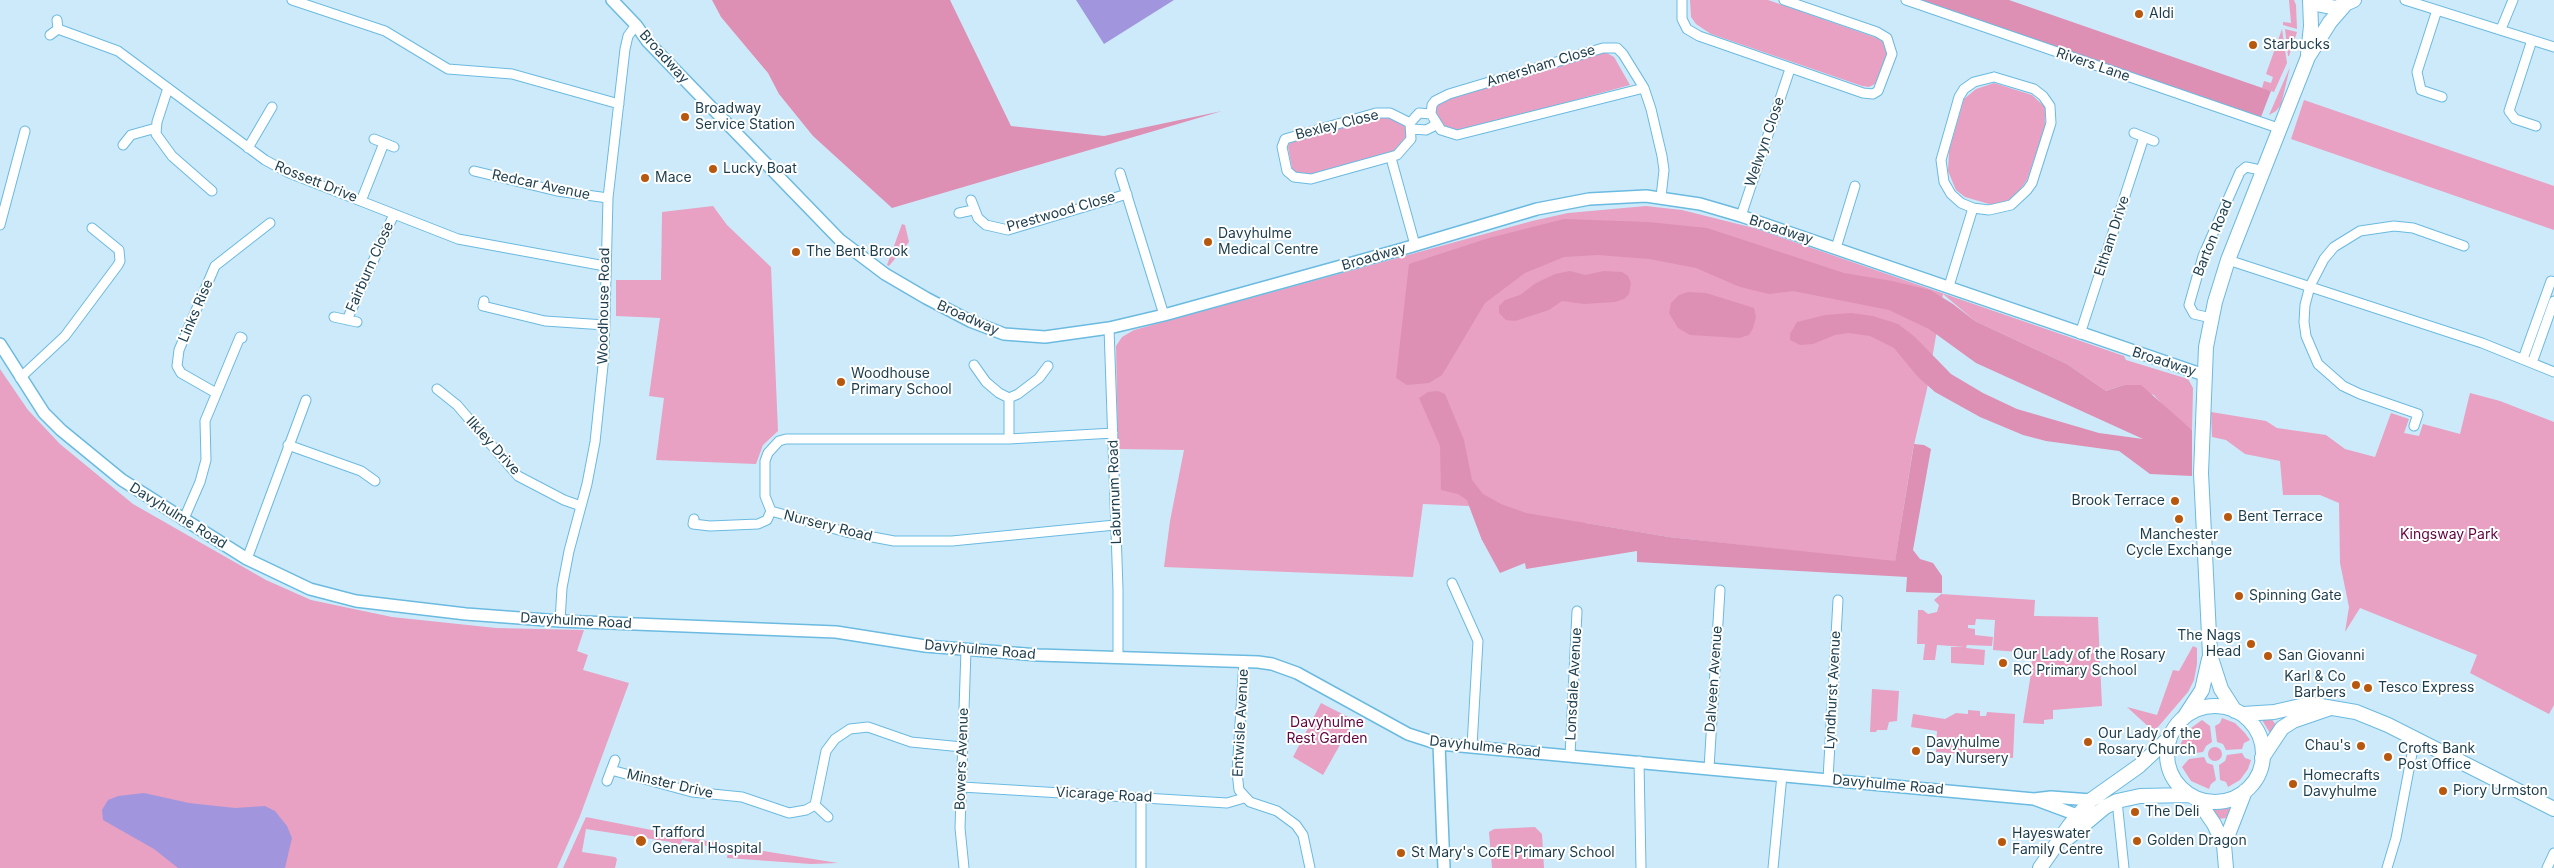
<!DOCTYPE html>
<html>
<head>
<meta charset="utf-8">
<style>
	body { margin:0 }
	canvas { display:block; background:#cceafa }
</style>
</head>
<body>
<canvas width="2554" height="868"></canvas>
<script>
const c = document.querySelector('canvas').getContext('2d');
c.lineJoin = 'round';
function fillPath(path, color) { c.fillStyle = color; c.fill(path, 'evenodd'); }
const poly = rows => new Path2D(rows.map(r => 'M' + r).join(''));
function trace(path, color, width, dash) { c.strokeStyle = color; c.lineWidth = width; c.lineCap = dash ? 'butt' : 'round'; c.setLineDash(dash || []); c.stroke(path); }
function write(font, color, halo, rows, align = 'center') {
  c.font = font + ' Inter,sans-serif'; c.lineWidth = 4; c.setLineDash([]); c.textBaseline = 'middle'; c.strokeStyle = halo; c.fillStyle = color; for (const [text, x, y, turn = 0] of rows) {
    c.save(); c.translate(x, y); c.rotate((+turn || 0) * Math.PI / 180); c.textAlign = isNaN(turn) ? turn : align; if (halo) c.strokeText(text, 0, 0); c.fillText(text, 0, 0); c.restore();
  }
}
fillPath(poly([
	[1690,0,1768,0,1877,38,1883,42,1887,54,1877,83,1869,87,1862,86,1711,34,1696,24,1691,17],
	[2289,0,2294,0,2296,5,2297,29,2283,25,2283,22,2291,23],
	[2282,29,2287,63,2274,92,2262,88,2264,81,2271,83,2273,77,2266,74],
	[2285,29,2297,32,2289,56,2288,56],
	[1605,52,1614,57,1630,85,1465,130,1447,130,1436,119,1434,108,1442,100],
	[2290,67,2281,105,2276,111,2269,115],
	[1994,83,2032,95,2045,107,2045,128,2027,180,2016,196,2001,204,1989,204,1965,197,1956,190,1948,171,1949,151,1964,99,1976,89],
	[2304,100,2554,186,2554,230,2291,139],
	[1374,116,1389,117,1404,124,1407,135,1402,145,1393,152,1308,175,1295,172,1292,168,1288,147,1291,140],
	[713,206,727,225,771,267,778,431,763,445,756,464,656,460,664,398,649,396,660,318,616,316,616,280,661,280,662,212],
	[1646,206,1682,210,1754,228,2124,356,2126,360,2188,379,2193,388,2192,430,2168,411,2154,395,2124,385,2106,391,2067,364,1975,321,1943,294,1927,389,1913,449,1895,562,1669,537,1585,523,1524,526,1482,540,1469,506,1423,504,1413,577,1164,567,1170,521,1184,450,1118,449,1116,346,1122,337,1134,330,1532,221,1568,213],
	[902,224,905,225,909,242,889,266,887,265],
	[0,369,28,410,60,444,133,504,266,580,311,600,392,617,496,628,584,630,577,651,588,655,583,670,629,683,580,816,557,868,0,868],
	[2470,393,2500,401,2554,422,2554,705,2549,714,2470,673,2477,655,2360,608,2345,632,2349,607,2340,563,2339,503,2320,495,2283,495,2280,461,2245,454,2226,440,2212,437,2211,412,2266,421,2277,428,2326,435,2345,449,2375,457,2391,413,2409,419,2404,433,2419,436,2423,424,2460,434],
	[1941,594,2035,600,2034,616,2098,617,2102,706,2053,710,2053,719,2044,720,2044,724,2023,723,2032,667,2031,653,1993,650,1995,620,1976,619,1975,625,1968,625,1968,628,1975,629,1975,635,1993,637,1992,646,1967,645,1966,648,1985,650,1984,665,1951,663,1951,647,1965,647,1937,645,1935,660,1923,660,1925,644,1917,644,1918,610,1923,610,1928,614,1937,612,1939,605,1934,600],
	[2193,646,2197,648,2197,664,2194,680,2188,692,2158,727,2152,730,2127,707,2157,715,2173,670,2179,671],
	[1872,689,1899,691,1897,721,1889,722,1887,730,1877,730,1876,732,1870,732],
	[1321,703,1354,720,1323,775,1293,757],
	[1968,710,1980,711,1980,716,1986,716,1987,712,2015,714,2013,758,1936,752,1937,731,1911,727,1913,714,1945,719,1956,713,1968,714],
	[2222,718,2235,723,2245,733,2250,740,2244,743,2242,749,2226,750,2223,744,2217,742,2215,726,2220,723],
	[2271,718,2276,725,2270,733,2262,720],
	[2202,720,2210,726,2212,742,2206,746,2203,752,2189,754,2180,747,2181,743,2187,731],
	'2208 754a7 7 0 1 1 14 0a7 7 0 1 1-14 0Z',
	[2242,753,2245,758,2251,760,2248,769,2240,780,2228,787,2226,782,2220,780,2219,765,2225,761,2227,755],
	[2204,757,2207,763,2213,765,2216,780,2211,784,2209,789,2191,781,2182,767,2189,759],
	[2232,806,2226,818,2218,819,2212,808],
	[586,817,732,846,838,863,811,864,727,858,728,851,682,840,680,848,671,847,671,842,586,829,582,852,615,857,617,859,615,868,563,868],
	[1535,827,1542,834,1544,868,1492,868,1489,832,1494,829]
]), '#e8a1c2');
fillPath(poly([
	[712,0,950,0,1011,126,1104,136,1222,111,892,208,813,136,779,94,768,73,752,54,721,17],
	[1920,0,2009,0,2271,91,2261,117],
	[1564,219,1648,222,1707,228,1844,273,1892,281,1930,290,1953,304,1975,321,2067,364,2106,391,2124,385,2141,385,2192,430,2192,476,2150,474,2119,451,2046,441,2023,435,1980,417,1935,392,1918,377,1894,348,1870,336,1849,333,1835,335,1813,344,1800,345,1790,340,1790,334,1797,322,1825,315,1851,313,1873,316,1898,324,1915,337,1951,374,1983,393,2017,409,2099,433,2143,439,1976,363,1929,329,1889,310,1793,291,1769,294,1740,287,1696,268,1649,259,1598,255,1564,257,1525,273,1485,303,1442,375,1429,383,1407,385,1396,378,1409,264,1489,238],
	[1570,271,1585,275,1604,271,1622,272,1628,276,1631,283,1629,294,1624,299,1615,302,1584,304,1562,301,1549,310,1515,321,1506,320,1499,313,1499,306,1505,300,1520,295,1536,283,1555,274],
	[1688,292,1706,293,1754,308,1756,317,1753,328,1749,335,1739,338,1690,335,1678,328,1669,313,1671,303,1679,295],
	[1438,391,1445,394,1464,440,1472,480,1483,494,1501,504,1526,513,1669,537,1895,561,1914,444,1924,445,1931,449,1913,550,1920,559,1933,563,1942,576,1942,593,1906,592,1907,577,1637,562,1637,551,1526,569,1525,563,1500,573,1482,540,1467,500,1458,494,1441,490,1440,446,1419,398,1428,392]
]), '#dd90b4');
fillPath(poly([
	[1076,0,1174,0,1104,44],
	[144,793,189,803,235,808,265,806,275,811,287,826,292,838,285,868,178,868,154,849,103,820,102,810,108,800,118,796]
]), '#a196de');
const minor = poly([
	[292,0,385,31,448,69,512,74,619,104],
	[1682,0,1682,19,1687,29,1699,36,1863,93,1873,94,1878,91,1892,54,1887,38,1877,32,1784,0],
	[1906,0,2281,129],
	[2405,0,2554,47],
	[2437,10,2417,72,2421,90,2442,97],
	[58,29,118,51,265,160,289,173,458,239,605,266],
	[2501,29,2513,0],
	[50,35,58,29,57,20],
	[2532,40,2509,111,2515,119,2536,126],
	[1994,77,2034,89,2043,96,2050,106,2051,123,2032,183,2027,190,2011,205,1989,210,1973,208,1961,203,1951,194,1944,182,1941,160,1959,97,1964,89,1974,82,1994,77],
	[168,88,157,122,156,134,172,156,212,191],
	[1644,88,1457,135,1441,130,1431,114,1432,105,1435,101,1449,94,1603,48,1617,48,1623,54,1644,88,1651,109,1662,156,1664,170,1661,197],
	[1376,113,1390,113,1410,123,1411,139,1397,155,1311,179,1294,177,1287,171,1282,147,1285,139,1376,113],
	[1410,123,1419,113,1431,114],
	[1412,129,1426,130,1434,126,1435,122],
	[2134,133,2154,141],
	[374,139,394,147],
	[123,145,131,135,156,128],
	[248,148,272,107],
	[1391,158,1415,245],
	[474,171,557,191,608,198],
	[1120,173,1164,315],
	[971,200,978,218,986,225,1008,230,1127,194],
	[361,201,384,143],
	[959,213,973,210],
	[1741,216,1790,69],
	[0,225,25,131],
	[1836,248,1855,186],
	[2228,260,2482,343,2554,372],
	[1949,286,1973,208],
	[484,301,483,306,545,321,605,325],
	[334,317,357,322],
	[2211,318,2194,314,2189,305,2203,256,2240,172,2246,167,2265,171],
	[347,320,394,214],
	[1109,328,1118,589,1118,657],
	[2080,334,2144,137],
	[2523,359,2551,281,2554,282],
	[2532,363,2554,301],
	[974,365,986,382,999,393,1009,398,1018,394,1039,378,1048,366],
	[20,378,65,336,118,265,120,261,119,250,92,228],
	[437,389,457,405,518,476,564,500,581,506],
	[216,393,181,373,177,366,179,350,215,266,270,223],
	[1009,398,1009,439],
	[2414,426,2418,414,2360,394,2343,386,2318,364,2306,336,2304,322,2305,305,2310,286,2324,259,2334,247,2360,231,2394,226,2413,228,2464,246],
	[1113,433,1009,439,786,439,779,441,768,453,765,461,765,496,771,511,846,532,894,541,952,541,1115,525],
	[288,445,361,471,375,481],
	[694,519,693,524,710,526,758,524,767,520,771,511],
	[183,521,200,482,206,460,205,421,240,337,242,338],
	[247,559,306,400],
	[1452,583,1478,641,1472,746],
	[560,621,562,588,569,551,587,484,595,442,604,356,608,198,625,49,628,36,636,25],
	[1244,661,1237,772,1239,790,1250,802,1277,811,1296,825,1303,835,1310,868],
	[1570,756,1577,611],
	[1639,761,1641,868],
	[1709,768,1720,590],
	[611,770,692,792,742,797,789,813,806,810,815,805,826,751,835,739,850,729,868,727,911,742,962,747],
	[1828,779,1838,600],
	[607,781,615,760],
	[962,787,1227,803,1244,798],
	[1141,797,1141,868],
	[2117,801,2124,868],
	[815,805,828,817],
	[964,868,960,828,966,650],
	[1773,868,1782,775],
	[2387,868,2396,838,2415,738],
	[2547,868,2554,853]
]);
const tertiary = poly([
	[612,0,636,25,648,42,840,240,885,274,926,298,970,321,1004,334,1045,337,1109,328,1164,315,1399,250,1537,209,1589,199,1646,196,1700,204,1741,216,2204,375],
	[0,344,44,413,61,430,122,480,247,559,310,589,356,601,466,614,560,621,836,632,925,646,1038,655,1258,662,1272,664,1297,673,1408,734,1439,744,2034,799,2051,797,2091,800],
	[1439,744,1444,868],
	[2034,799,2077,815]
]);
const secondary = poly([
	[2314,0,2321,5,2336,8,2354,0],
	[2308,54,2311,26,2310,0],
	'2167 754a48 48 0 1 1 96 0a48 48 0 1 1-96 0Z',
	[2235,711,2221,689,2210,655,2201,473,2206,347,2215,302,2228,260,2308,57,2330,22,2344,6],
	[2243,714,2274,712,2309,704,2356,712,2388,725,2554,809],
	[2185,716,2202,690,2209,659],
	[2262,758,2282,728,2293,721,2328,709],
	[2197,799,2214,824,2224,845,2226,868],
	[2068,838,2105,807,2117,801,2140,796,2189,795],
	[2224,845,2245,791],
	[2040,868,2069,826,2091,800,2139,766,2169,738]
]);
trace(minor, '#6bbae0', 11);
trace(tertiary, '#6bbae0', 14);
trace(secondary, '#6bbae0', 16);
trace(minor, '#fff', 9);
trace(tertiary, '#fff', 11);
trace(secondary, '#fff', 14);
for (const [x, y, r, color] of [
	[2139,14,5,"#b7580e"],
	[2253,45,5,"#b7580e"],
	[685,117,5,"#b7580e"],
	[713,169,5,"#b7580e"],
	[645,178,5,"#b7580e"],
	[1208,242,5,"#b7580e"],
	[796,252,5,"#b7580e"],
	[841,382,5,"#b7580e"],
	[2175,501,5,"#b7580e"],
	[2228,517,5,"#b7580e"],
	[2179,519,5,"#b7580e"],
	[2239,596,5,"#b7580e"],
	[2251,644,5,"#b7580e"],
	[2268,656,5,"#b7580e"],
	[2003,663,5,"#b7580e"],
	[2356,685,5,"#b7580e"],
	[2368,688,5,"#b7580e"],
	[2088,742,5,"#b7580e"],
	[2361,746,5,"#b7580e"],
	[1916,751,5,"#b7580e"],
	[2388,757,5,"#b7580e"],
	[2293,784,5,"#b7580e"],
	[2443,791,5,"#b7580e"],
	[2135,812,5,"#b7580e"],
	[641,841,6,"#b7580e"],
	[2137,841,5,"#b7580e"],
	[2002,842,5,"#b7580e"],
	[1401,853,5,"#b7580e"]
]) { const dot = new Path2D(); dot.arc(x, y, r, 0, 2 * Math.PI); c.fillStyle = color; c.fill(dot); trace(dot, '#fff', 2); }
write('14px', '#1b3d4d', '#fff', [
	["Aldi",2149,14],
	["Starbucks",2263,45],
	["Broadway",695,109],
	["Service Station",695,125],
	["Lucky Boat",723,169],
	["Mace",655,178],
	["Davyhulme",1218,234],
	["Medical Centre",1218,250],
	["The Bent Brook",806,252],
	["Woodhouse",851,374],
	["Primary School",851,390],
	["Brook Terrace",2165,501,"right"],
	["Bent Terrace",2238,517],
	["Manchester",2179,535,"center"],
	["Cycle Exchange",2179,551,"center"],
	["Spinning Gate",2249,596],
	["The Nags",2241,636,"right"],
	["Head",2241,652,"right"],
	["Our Lady of the Rosary",2013,655],
	["RC Primary School",2013,671],
	["San Giovanni",2278,656],
	["Karl & Co",2346,677,"right"],
	["Barbers",2346,693,"right"],
	["Tesco Express",2378,688],
	["Our Lady of the",2098,734],
	["Rosary Church",2098,750],
	["Davyhulme",1926,743],
	["Day Nursery",1926,759],
	["Chau's",2351,746,"right"],
	["Crofts Bank",2398,749],
	["Post Office",2398,765],
	["Homecrafts",2303,776],
	["Davyhulme",2303,792],
	["Piory Urmston",2453,791],
	["The Deli",2145,812],
	["Trafford",652,833],
	["General Hospital",652,849],
	["Hayeswater",2012,834],
	["Family Centre",2012,850],
	["Golden Dragon",2147,841],
	["St Mary's CofE Primary School",1411,853]
], 'left');
write('14px', '#1b3d4d', '#fff', [
	["Broadway",664,57,48],
	["Rivers Lane",2093,65,19],
	["Amersham Close",1541,66,-17],
	["Bexley Close",1337,125,-14],
	["Welwyn Close",1765,142,-71],
	["Rossett Drive",316,182,22],
	["Redcar Avenue",541,185,12],
	["Prestwood Close",1061,212,-16],
	["Broadway",1781,230,18],
	["Eltham Drive",2112,236,-72],
	["Barton Road",2213,238,-68],
	["Broadway",1374,257,-16],
	["Fairburn Close",370,267,-66],
	["Woodhouse Road",604,306,-89],
	["Links Rise",196,311,-67],
	["Broadway",968,318,24],
	["Broadway",2164,362,18],
	["Ilkley Drive",493,446,48],
	["Laburnum Road",1115,492,-92],
	["Davyhulme Road",178,516,32],
	["Nursery Road",828,526,14],
	["Davyhulme Road",576,621,3],
	["Davyhulme Road",980,650,5],
	["Dalveen Avenue",1714,679,-86],
	["Lonsdale Avenue",1574,684,-87],
	["Lyndhurst Avenue",1833,690,-87],
	["Entwisle Avenue",1241,723,-87],
	["Davyhulme Road",1485,747,6],
	["Bowers Avenue",962,759,-88],
	["Minster Drive",670,784,13],
	["Davyhulme Road",1888,785,5],
	["Vicarage Road",1104,795,3]
]);
write('14px', '#62043e', '#fff', [
	["Kingsway Park",2449,535],
	["Davyhulme",1327,723],
	["Rest Garden",1327,739]
]);
</script>
</body>
</html>
